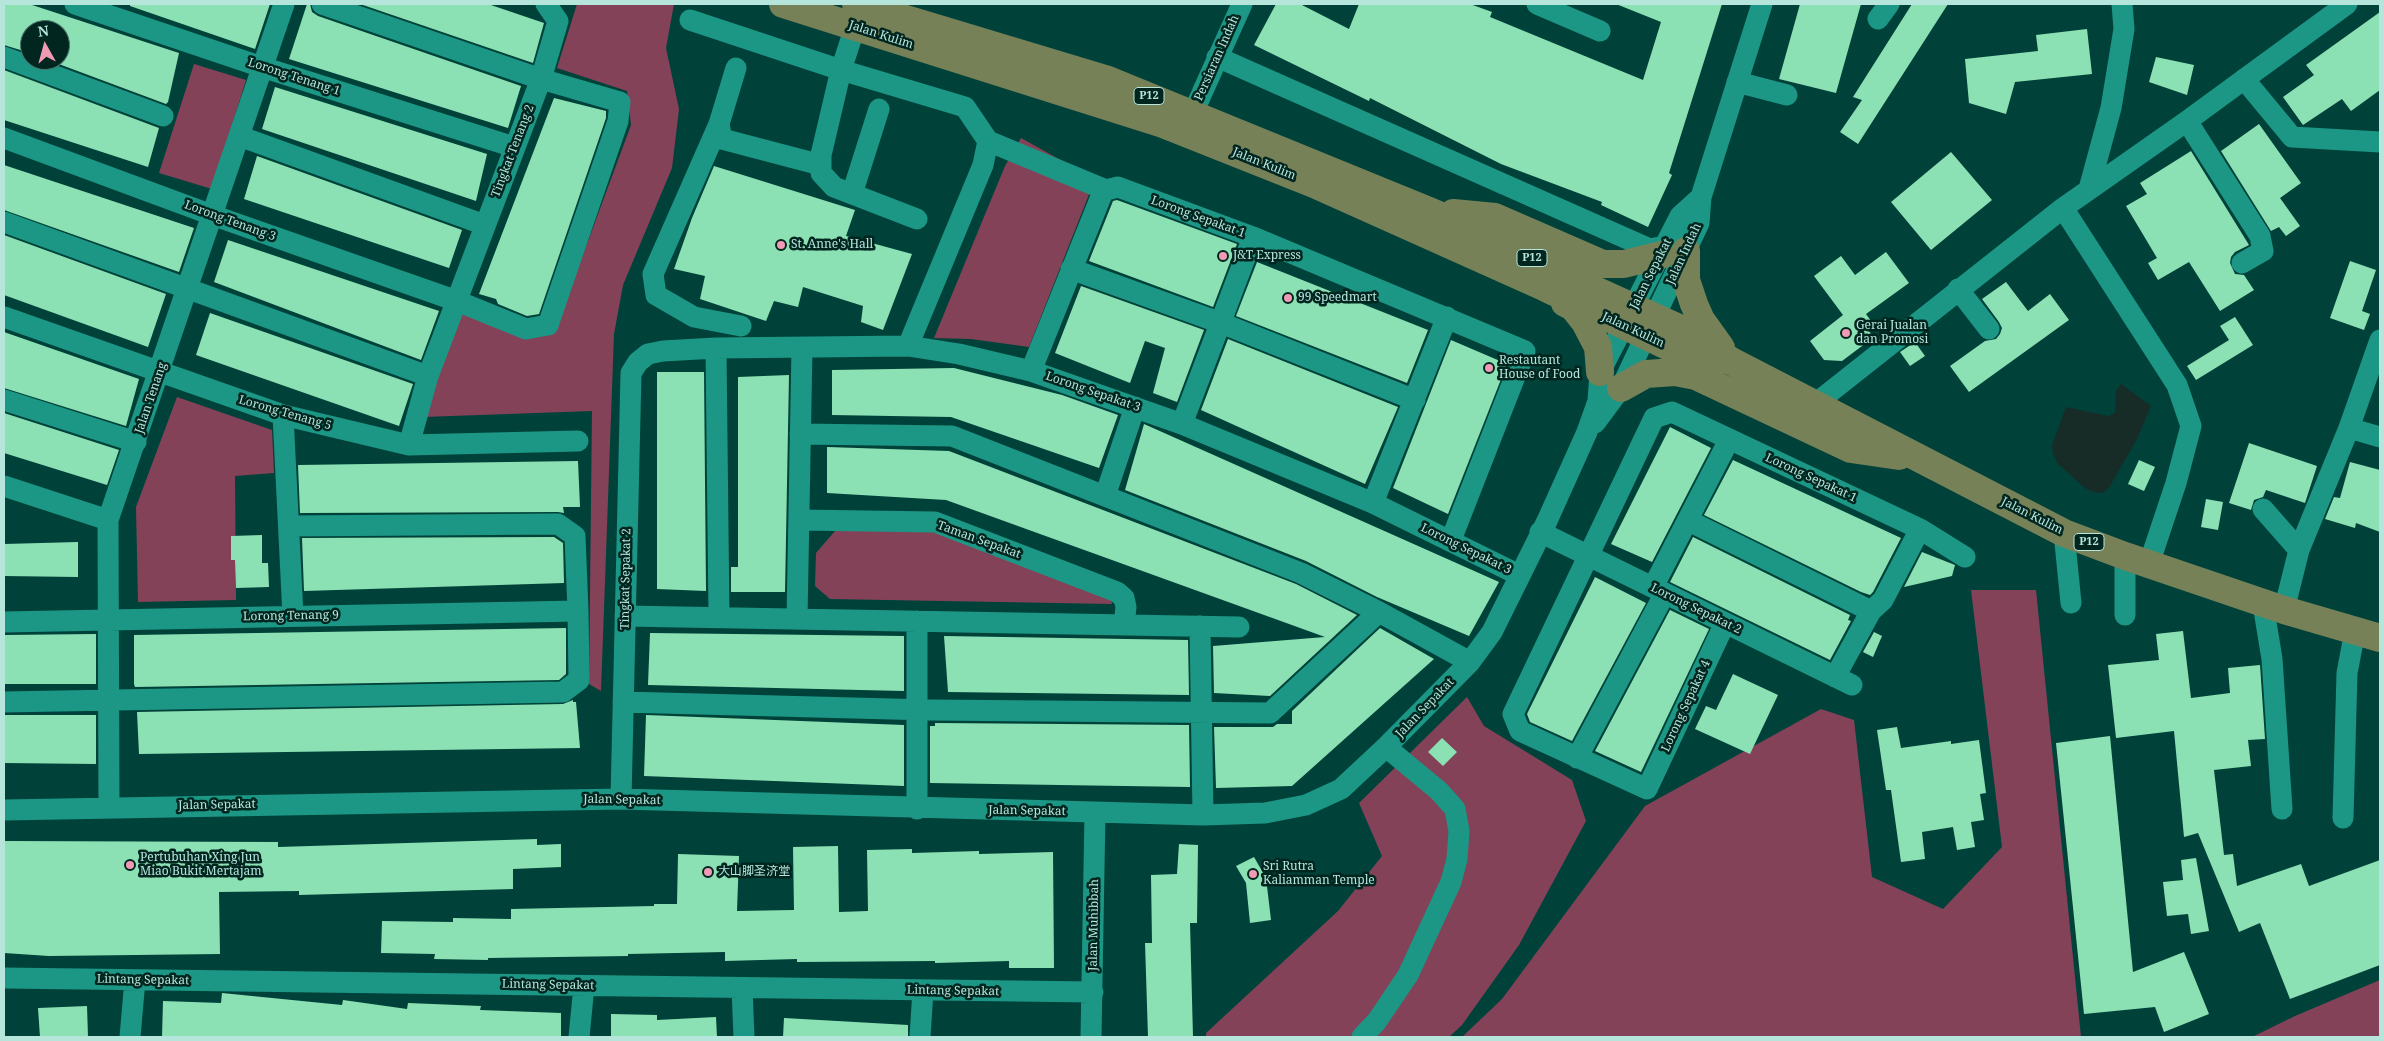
<!DOCTYPE html>
<html>
<head>
<meta charset="utf-8">
<style>
	body { margin:0 }
	#map { position:relative; width:2384px; height:1041px; overflow:hidden; background:#004239; font-family:"Noto Serif",serif }
	canvas { display:block }
	.frame { position:absolute; inset:0; border:5px solid #b5e5db; pointer-events:none }
	.north { position:absolute; left:20px; top:20px; width:50px; height:50px; box-sizing:border-box; background:#01251f; border:1px solid #49726a; border-radius:50%; rotate:353deg; font-size:14px; font-weight:700; line-height:20px; text-align:center; color:#b5e5db }
	.north::after { content:''; display:block; margin:auto; width:18px; height:22px; background:#f09ab4; clip-path:polygon(50% 0,100% 100%,50% 72%,0 100%) }
</style>
</head>
<body>
<div id="map">
<canvas width="2384" height="1041"></canvas>
<div class="frame"></div>
<div class="north">N</div>
</div>
<script>
const c = document.querySelector('canvas').getContext('2d');
c.lineJoin = 'round';
function fillPath(path, color) { c.fillStyle = color; c.fill(path, 'evenodd'); }
const poly = rows => new Path2D(rows.map(r => 'M' + r).join(''));
function trace(path, color, width, dash) { c.strokeStyle = color; c.lineWidth = width; c.lineCap = dash ? 'butt' : 'round'; c.setLineDash(dash || []); c.stroke(path); }
function write(font, color, halo, rows, align = 'center') {
  c.font = font + ' "Noto Serif","Noto Sans SC",serif'; c.lineWidth = 5; c.setLineDash([]); c.textBaseline = 'middle'; c.strokeStyle = halo; c.fillStyle = color; for (const [text, x, y, turn = 0] of rows) {
    c.save(); c.translate(x, y); c.rotate((+turn || 0) * Math.PI / 180); c.textAlign = isNaN(turn) ? turn : align; if (halo) c.strokeText(text, 0, 0); c.fillText(text, 0, 0); c.restore();
  }
}
fillPath(poly([
	[577,4,674,4,666,48,679,109,672,168,623,285,614,334,601,691,589,684,592,411,423,417,463,311,554,333,631,125,627,91,557,68],
	[194,64,246,80,212,189,159,173],
	[1021,138,1095,179,1029,347,971,339,934,338,1005,166],
	[177,397,272,430,274,473,235,476,236,600,138,602,136,507],
	[835,531,934,531,1110,594,1112,604,830,599,815,586,816,553],
	[1971,590,2036,590,2081,1037,1462,1037,1502,999,1645,806,1821,709,1854,720,1872,877,1943,909,2002,847],
	[1467,697,1484,726,1572,780,1586,821,1519,945,1462,1025,1449,1037,1206,1037,1206,1033,1338,911,1382,856,1359,803],
	[2380,980,2380,1037,2252,1037,2295,1016]
]), '#844258');
fillPath(poly([
	[2121,384,2151,406,2137,439,2110,486,2105,492,2097,493,2086,489,2058,464,2053,454,2052,445,2066,407,2108,416,2115,413,2116,391]
]), '#172c27');
fillPath(poly([
	[4,4,29,4,179,53,168,102,166,104,48,60,60,60,60,30,30,30,30,53,4,45],
	[130,4,270,4,255,49,130,6],
	[307,4,310,4,312,12,318,16,521,86,508,128,289,59],
	[360,4,488,4,544,23,533,63],
	[1276,4,1300,4,1349,29,1359,4,1470,4,1492,12,1490,17,1643,80,1661,22,1616,4,1722,4,1669,173,1672,175,1648,227,1601,205,1602,202,1501,164,1370,98,1369,101,1254,45],
	[1800,4,1861,4,1836,93,1779,79],
	[1912,4,1948,4,1858,144,1840,132,1862,100,1853,97],
	[2380,12,2380,90,2351,111,2342,99,2303,125,2283,97,2314,75,2306,65],
	[2087,29,2092,74,2015,82,2006,114,1969,103,1965,59,2038,51,2036,35],
	[2156,57,2194,65,2187,95,2149,82],
	[4,70,159,128,148,167,4,120],
	[275,87,487,154,476,201,262,129],
	[554,98,606,111,606,118,539,314,527,316,498,304,496,299,479,294],
	[2259,124,2301,183,2280,198,2300,226,2286,236,2279,227,2271,231,2221,151],
	[2191,151,2249,245,2235,252,2231,257,2230,263,2235,274,2244,275,2254,290,2220,311,2189,262,2158,280,2148,263,2157,258,2126,206,2147,194,2140,183],
	[1951,152,1992,200,1931,250,1891,202],
	[257,156,462,230,449,268,244,199],
	[4,165,194,228,179,272,4,210],
	[714,166,855,210,846,236,912,254,883,330,861,322,863,306,803,287,798,307,774,301,766,321,700,299,705,276,674,269,692,218],
	[1117,200,1237,244,1213,307,1089,261,1113,201],
	[4,235,166,294,148,347,4,295],
	[228,240,439,311,421,360,214,282],
	[1886,252,1909,283,1866,314,1873,324,1867,329,1874,337,1842,361,1824,360,1810,341,1843,315,1814,276,1841,256,1855,275],
	[2350,261,2376,270,2362,311,2370,314,2364,330,2330,318],
	[1257,262,1428,330,1407,383,1236,316],
	[2006,282,2028,311,2050,294,2069,320,1969,392,1950,366,1985,341,1996,339,2000,334,2002,328,1999,322,1982,299],
	[1081,286,1204,330,1177,402,1153,393,1165,348,1145,341,1130,383,1055,353],
	[210,313,413,384,399,426,196,355],
	[2235,317,2253,345,2196,380,2187,366,2229,340,2220,326],
	[4,332,139,379,126,426,4,388],
	[1228,339,1398,407,1365,484,1201,410],
	[1451,340,1507,364,1448,514,1393,488],
	[1915,342,1925,356,1910,366,1900,352],
	[954,368,1062,395,1118,415,1099,468,951,417,832,415,832,370],
	[657,372,704,372,706,591,657,589],
	[789,375,785,592,731,592,731,567,738,567,738,377],
	[4,413,119,450,107,485,4,453],
	[1144,424,1499,582,1469,636,1377,597,1306,561,1125,490],
	[1670,427,1711,448,1652,562,1611,544],
	[2249,443,2317,466,2305,503,2266,490,2263,497,2254,500,2251,510,2229,503],
	[827,447,949,451,1296,584,1357,615,1270,696,1214,693,1213,646,1325,637,946,500,827,493],
	[1733,460,1901,538,1873,592,1870,595,1861,592,1704,515],
	[2139,460,2155,467,2144,491,2128,484],
	[578,461,580,507,563,507,564,513,558,512,300,513,298,465],
	[2350,462,2380,470,2380,532,2356,523,2355,528,2325,519,2334,497,2340,498],
	[2206,499,2223,502,2218,530,2201,527],
	[262,535,262,563,268,563,269,587,236,588,235,560,231,560,231,536],
	[554,537,563,543,564,583,304,591,302,538],
	[1693,537,1850,615,1848,620,1851,621,1830,660,1670,582],
	[78,542,78,577,4,576,4,544],
	[1922,552,1955,565,1952,576,1904,587],
	[1595,577,1646,603,1572,741,1530,722,1527,714],
	[1670,610,1709,629,1641,772,1595,751],
	[566,628,566,674,559,680,135,687,134,684,134,635],
	[1380,628,1434,659,1292,786,1216,788,1214,727,1273,727,1277,724,1292,724,1292,711],
	[2183,631,2191,698,2230,693,2228,668,2260,665,2265,739,2248,740,2251,766,2214,770,2224,855,2233,854,2237,886,2301,864,2309,886,2380,860,2380,965,2290,999,2260,923,2239,932,2198,833,2184,837,2174,731,2116,738,2108,665,2159,660,2156,634],
	[1874,632,1882,636,1873,657,1863,652],
	[650,633,904,636,904,691,648,685],
	[96,634,96,684,4,684,4,635],
	[944,636,1188,640,1189,695,948,692],
	[1733,674,1778,695,1750,754,1695,729,1706,706,1716,710],
	[573,700,573,702,576,702,580,748,139,754,137,712,563,704],
	[4,715,96,715,96,764,4,763],
	[646,715,904,725,904,786,644,776],
	[935,723,1189,725,1190,787,930,783,930,726,935,726],
	[1897,727,1901,748,1951,741,1951,744,1979,740,1986,793,1980,794,1984,820,1971,822,1975,847,1957,850,1953,827,1922,832,1925,859,1901,862,1891,790,1886,790,1877,730],
	[2110,736,2133,972,2184,952,2209,1014,2164,1032,2155,1007,2084,1014,2056,743],
	[1442,738,1457,752,1443,766,1428,752],
	[537,839,537,845,561,844,561,867,513,869,513,889,299,895,299,891,219,892,220,954,49,956,4,953,4,841,278,842,278,847],
	[1179,844,1198,845,1197,923,1190,923,1193,1037,1148,1037,1145,943,1152,943,1151,875,1177,874],
	[838,846,839,912,868,911,867,850,912,849,912,853,979,851,979,854,1053,852,1054,968,1009,968,1009,961,935,963,935,961,797,962,797,959,725,961,725,952,628,954,628,956,488,958,488,960,434,959,435,954,381,953,382,921,453,922,453,918,511,919,511,909,654,906,654,904,677,904,678,854,739,856,737,911,794,910,793,847],
	[1254,857,1266,878,1271,920,1250,923,1246,883,1236,866],
	[2196,858,2209,931,2191,934,2188,914,2167,916,2163,882,2183,880,2181,860],
	[222,993,342,1005,343,1000,407,1009,408,1003,481,1006,480,1010,561,1013,561,1037,162,1037,163,1001,221,1003],
	[87,1006,88,1037,40,1037,38,1008],
	[611,1014,657,1015,657,1020,716,1017,717,1037,611,1037],
	[784,1018,908,1025,908,1037,783,1037]
]), '#8ce1b4');
trace(poly([
	[75,4,262,67,514,147],
	[1537,4,1600,31],
	[1878,19,1889,4],
	[690,20,841,70,965,107,988,141,983,165,908,346],
	[855,27,841,70,821,155,821,173,834,187,917,219],
	[4,57,163,116],
	[1217,57,1650,249,1665,246],
	[736,68,719,124,722,139,821,165],
	[2244,79,2292,137,2380,142],
	[1737,82,1787,95],
	[1193,113,1242,4],
	[2187,121,2260,236,2263,251,2242,263],
	[719,124,653,274,656,295,694,317,741,326],
	[239,136,485,225],
	[4,138,212,215,457,301,526,329,548,325,618,121,620,102,541,79,322,4],
	[988,141,1106,190],
	[2089,189,2111,108,2124,29,2122,4],
	[852,194,879,109],
	[2063,208,2177,385,2191,426,2176,483,2149,564],
	[4,222,428,376],
	[1071,269,1221,323,1415,400],
	[1958,289,1989,329],
	[4,317,283,415,409,445,578,441],
	[716,348,719,617],
	[1031,371,1102,194,1106,190,1118,187,1253,237,1525,351,1451,540],
	[4,400,136,442],
	[1815,404,2063,208,2187,121,2347,4],
	[283,415,293,616],
	[1595,423,1621,388,1699,223,1701,197,1762,4],
	[1182,424,1253,237],
	[2349,428,2380,437],
	[800,434,952,436,1301,573,1379,612,1470,662],
	[409,445,428,376,541,79,558,21,546,4],
	[4,486,108,520],
	[1105,496,1135,407],
	[1373,503,1447,317],
	[2263,509,2299,550],
	[799,520,935,522,1117,592,1124,598,1126,607,1124,625],
	[1689,521,1871,611,1883,600,1920,529],
	[1540,532,1852,685],
	[2064,533,2071,603],
	[2125,556,2125,615],
	[1653,587,1729,440],
	[2263,604,2272,659,2282,809],
	[2284,610,2299,550,2349,428,2380,340],
	[625,616,1239,627],
	[797,619,802,348],
	[4,622,578,611],
	[1725,623,1647,789,1520,731,1513,714,1654,418,1672,412,1920,529,1965,557],
	[1200,626,1203,815],
	[1835,677,1871,611],
	[4,702,563,692,579,680,578,611,575,536,558,524,289,526],
	[623,702,930,710,1270,713,1379,612],
	[1577,758,1665,593],
	[621,799,631,373,638,362,648,354,663,351,716,348,908,346,959,354,1031,371,1182,424,1373,503,1519,575],
	[109,807,108,520,284,4],
	[917,809,917,621],
	[4,810,621,799,1203,815,1265,813,1306,805,1341,789,1386,747,1470,662,1492,632,1547,521,1587,432,1598,401,1600,372,1680,216,1701,197],
	[2343,818,2347,673,2355,631],
	[4,978,1093,992],
	[742,988,744,1037],
	[130,1037,135,980],
	[579,1037,584,986],
	[920,1037,923,990],
	[1091,1037,1095,813],
	[1362,1037,1377,1021,1408,975,1451,882,1457,859,1459,831,1455,809,1439,791,1386,747]
]), '#1c9685', 21);
trace(poly([
	[783,4,1163,124,1314,184,1544,287,1678,351,1721,360],
	[856,4,1108,80,1429,211,1497,240,1595,290,1692,334,1731,361,2064,533,2125,556,2284,610,2380,638],
	[1453,213,1495,217,1603,264,1624,264,1661,255],
	[1686,251,1686,280,1694,304,1701,320,1721,348],
	[1565,303,1573,307,1585,322,1598,347,1600,372],
	[1621,388,1646,374,1675,372,1696,376,1851,449,1899,456]
]), '#778158', 28);
for (const [x, y, r, color] of [
	[781,245,5,"#f09ab4"],
	[1223,256,5,"#f09ab4"],
	[1288,298,5,"#f09ab4"],
	[1846,333,5,"#f09ab4"],
	[1489,368,5,"#f09ab4"],
	[130,865,5,"#f09ab4"],
	[708,872,5,"#f09ab4"],
	[1253,874,5,"#f09ab4"]
]) { const dot = new Path2D(); dot.arc(x, y, r, 0, 2 * Math.PI); c.fillStyle = color; c.fill(dot); trace(dot, '#01251f', 2); }
for (const [x, y, w] of [
	[1149,96,30],
	[1532,258,30],
	[2089,542,30]
]) { const box = new Path2D(); box.roundRect(x - w / 2, y - 8.5, w, 17, 4); c.fillStyle = '#01251f'; c.fill(box); trace(box, '#b5e5db', 1); }
write('bold 11px', '#b5e5db', null, [
	["P12",1149,96],
	["P12",1532,258],
	["P12",2089,542]
]);
write('12px', '#b5e5db', '#01251f', [
	["Jalan Kulim",881,35,18],
	["Persiaran Indah",1217,58,-66],
	["Lorong Tenang 1",294,77,18],
	["Tingkat Tenang 2",513,151,-69],
	["Jalan Kulim",1264,164,22],
	["Lorong Sepakat 1",1198,217,20],
	["Lorong Tenang 3",230,221,20],
	["Jalan Indah",1684,254,-65],
	["Jalan Sepakat",1651,274,-63],
	["Jalan Kulim",1633,330,25],
	["Lorong Sepakat 3",1093,392,19],
	["Jalan Tenang",151,398,-71],
	["Lorong Tenang 5",285,413,16],
	["Lorong Sepakat 1",1811,478,25],
	["Jalan Kulim",2032,516,27],
	["Taman Sepakat",979,540,20],
	["Lorong Sepakat 3",1466,549,26],
	["Tingkat Sepakat 2",626,579,-89],
	["Lorong Sepakat 2",1696,609,26],
	["Lorong Tenang 9",291,616,-1],
	["Lorong Sepakat 4",1686,706,-65],
	["Jalan Sepakat",1425,708,-46],
	["Jalan Sepakat",622,800,1],
	["Jalan Sepakat",217,805,-1],
	["Jalan Sepakat",1027,811,1],
	["Jalan Muhibbah",1094,925,-89],
	["Lintang Sepakat",143,980,1],
	["Lintang Sepakat",548,985,1],
	["Lintang Sepakat",953,991,1]
]);
write('12px', '#b5e5db', '#01251f', [
	["St. Anne's Hall",791,245],
	["J&T Express",1233,256],
	["99 Speedmart",1298,298],
	["Gerai Jualan",1856,326],
	["dan Promosi",1856,340],
	["Restautant",1499,361],
	["House of Food",1499,375],
	["Pertubuhan Xing Jun",140,858],
	["Miao Bukit Mertajam",140,872],
	["Sri Rutra",1263,867],
	["Kaliamman Temple",1263,881],
	["大山脚圣济堂",718,872]
], 'left');
</script>
</body>
</html>
